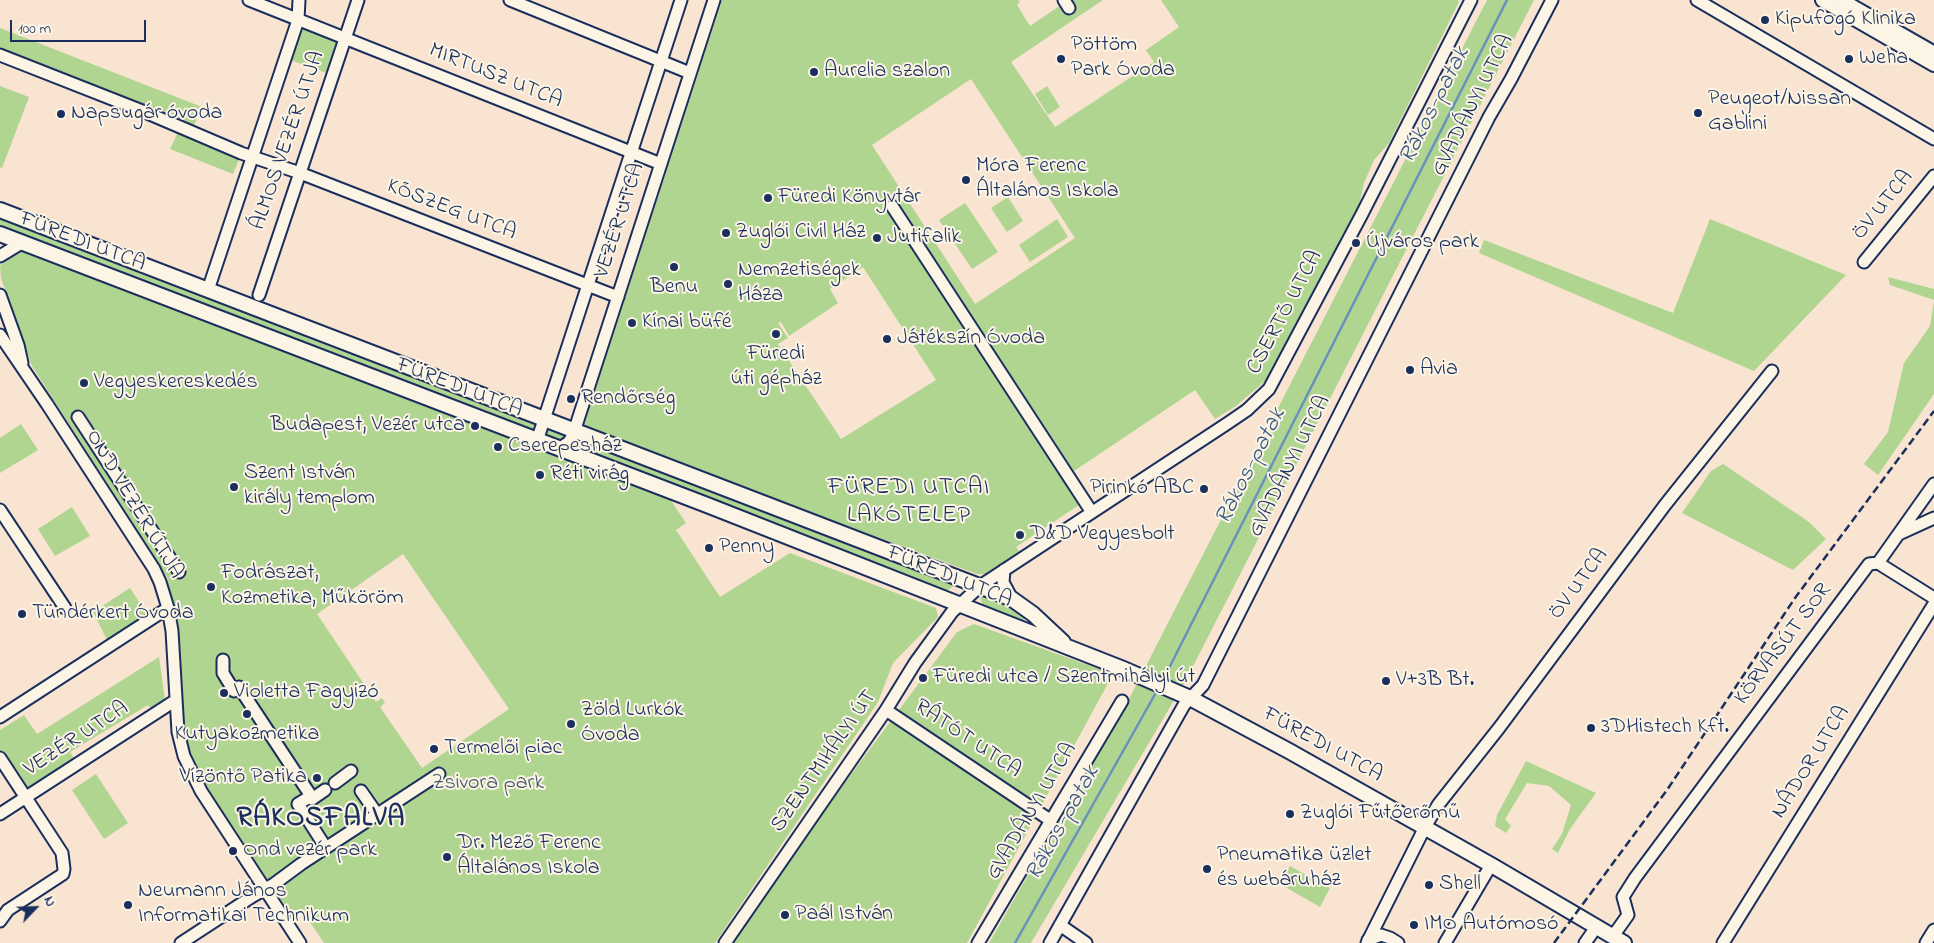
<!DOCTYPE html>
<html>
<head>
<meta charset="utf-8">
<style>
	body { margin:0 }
	#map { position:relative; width:1934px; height:943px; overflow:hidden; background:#f8e4d1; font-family:"Indie Flower",sans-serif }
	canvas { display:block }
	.north { position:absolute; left:10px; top:883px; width:50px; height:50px; -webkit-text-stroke:4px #fcf5e5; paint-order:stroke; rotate:66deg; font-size:14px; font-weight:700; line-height:20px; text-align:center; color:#1b2f5e }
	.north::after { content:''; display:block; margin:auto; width:18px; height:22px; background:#1b2f5e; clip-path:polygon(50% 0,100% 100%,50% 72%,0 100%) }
	.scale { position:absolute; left:10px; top:20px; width:136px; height:22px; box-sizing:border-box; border:2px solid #1b2f5e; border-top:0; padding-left:6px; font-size:15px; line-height:18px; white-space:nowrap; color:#1b2f5e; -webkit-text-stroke:4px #fcf5e5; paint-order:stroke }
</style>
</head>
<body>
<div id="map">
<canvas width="1934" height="943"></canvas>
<div class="north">N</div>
<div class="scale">100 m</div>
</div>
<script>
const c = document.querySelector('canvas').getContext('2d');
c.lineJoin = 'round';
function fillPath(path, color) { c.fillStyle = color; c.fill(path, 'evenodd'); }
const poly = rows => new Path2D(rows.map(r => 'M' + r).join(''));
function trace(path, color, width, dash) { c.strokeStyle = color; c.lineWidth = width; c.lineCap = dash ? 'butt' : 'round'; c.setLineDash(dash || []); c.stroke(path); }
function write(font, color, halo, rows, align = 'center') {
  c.font = font + ' "Indie Flower",sans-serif'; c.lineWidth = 4; c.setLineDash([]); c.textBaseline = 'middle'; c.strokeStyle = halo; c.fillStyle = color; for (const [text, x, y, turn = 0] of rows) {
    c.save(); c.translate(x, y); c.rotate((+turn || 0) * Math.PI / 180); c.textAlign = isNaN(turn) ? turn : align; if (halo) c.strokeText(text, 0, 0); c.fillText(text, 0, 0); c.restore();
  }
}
fillPath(poly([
	[722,0,1018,0,1020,2,1017,5,1030,26,1068,0,1103,0,1011,62,1055,127,1154,62,1146,50,1179,27,1161,0,1458,0,1459,2,1389,143,1374,160,1364,183,1359,206,1278,363,1265,381,1236,406,1215,419,1195,390,1074,471,1091,497,1016,547,1019,551,989,574,977,574,583,428],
	[971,79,1075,238,975,304,872,145],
	[863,267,936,380,841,439,778,344,788,338,778,323,781,322,789,336,838,303,830,289],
	[1487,0,1534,0,1186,680,1031,943,989,943,1129,699],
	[298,20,345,39,332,75,285,58],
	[0,28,202,107,193,128,0,49],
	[0,86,29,97,2,168,0,167],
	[1047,86,1060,107,1048,115,1035,94],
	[178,132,240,157,233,174,170,149],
	[1008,197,1023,221,1007,232,991,208],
	[965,203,998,252,972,269,939,220],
	[0,213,958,583,944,593,0,227],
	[1057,219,1068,237,1030,262,1019,245],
	[1710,219,1846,275,1754,371,1479,253,1484,240,1673,313],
	[28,247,668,496,686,523,676,530,720,597,790,553,936,608,938,617,893,663,878,702,715,943,324,943,302,910,291,915,197,773,186,743,178,642,167,577,32,366,1,278,0,265],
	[403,554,509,709,422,768,380,707,385,703,382,698,376,702,317,614],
	[1888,277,1934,289,1934,300,1890,285],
	[1934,301,1934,394,1878,475,1864,464,1888,432,1904,363,1930,326],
	[21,424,38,450,0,473,0,438],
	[1723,464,1809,522,1826,539,1793,570,1682,513,1711,471],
	[72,507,90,536,55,556,38,529],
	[130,588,147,614,107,640,93,612],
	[983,592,1015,607,1024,616,1024,622,1020,623,988,611,983,606,980,597],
	[974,624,1113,674,967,943,729,943,768,886,957,632],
	[159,657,165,700,153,712,148,705,70,752,76,762,26,790,0,750,0,730,24,715,37,734],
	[1526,761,1596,793,1570,829,1558,853,1552,849,1562,834,1571,805,1549,786,1527,783,1505,819,1511,826,1506,833,1495,826,1497,815],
	[96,774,128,823,104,839,72,790],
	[1290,866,1330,888,1320,907,1280,884]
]), '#b0d591');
trace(poly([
	[1163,680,1507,0],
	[1015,943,1158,689]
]), '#6991bc', 2.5);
const minor = poly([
	[249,0,661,164],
	[510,0,690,73],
	[1064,0,1069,8],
	[1697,0,1934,139],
	[1843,0,1934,52],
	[0,55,145,112,241,153,300,173,618,297],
	[892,206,1091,511],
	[0,256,23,242],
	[1864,262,1934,176],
	[208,290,298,20,299,0],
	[0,295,18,345,22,363],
	[259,295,358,0],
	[0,335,47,404,154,569,160,582,168,608,172,631,178,732,184,756,201,791,300,943],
	[78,417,179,572],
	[537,441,681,0],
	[559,449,569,442,573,435,714,0],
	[0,510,65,608],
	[1899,534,1934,518],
	[1878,563,1934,484],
	[1878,563,1934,598],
	[1004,570,1003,582,1012,599],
	[223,660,223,673,234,691,239,687,311,796,298,804,326,848],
	[886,710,1050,820],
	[0,717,168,608],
	[0,758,62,853,64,869,63,874,8,910,0,921],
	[335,783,351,771],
	[361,791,377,814],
	[311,796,312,799,325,790],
	[0,814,176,700],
	[1060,925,1086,943],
	[1613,936,1628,915,1623,897,1635,878,1869,564,1878,563],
	[1368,940,1381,935,1390,938,1398,943],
	[181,943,253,896,274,884,301,864,439,774],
	[725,943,886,710,915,663,952,612,980,586,1228,423,1247,410,1269,389,1362,214,1471,0],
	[978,943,1122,701],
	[1050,943,1184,705,1203,685,1489,117,1511,79,1552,0],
	[1367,943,1425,827,1438,805,1499,728,1665,505,1772,371],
	[1445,943,1491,865],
	[1585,943,1597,926],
	[1723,943,1934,604],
	[1926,943,1934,930]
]);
const major = poly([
	[1823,0,1934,64],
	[0,210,1000,594,1012,599,1033,614,1063,642],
	[0,234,707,505,1121,668,1190,698,1289,751,1493,866,1624,943]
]);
trace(minor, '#1b2f5e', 15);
trace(major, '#1b2f5e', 18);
trace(minor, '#fcf5e5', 11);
trace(major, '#fcf5e5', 14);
trace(poly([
	[1554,943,1667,790,1795,598,1934,411]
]), '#1b2f5e', 2.5, [8, 4]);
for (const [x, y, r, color] of [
	[1765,20,5,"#1b2f5e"],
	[1061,59,5,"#1b2f5e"],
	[1849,59,5,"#1b2f5e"],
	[814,72,5,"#1b2f5e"],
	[1698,113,5,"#1b2f5e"],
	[61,114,5,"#1b2f5e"],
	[966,180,5,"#1b2f5e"],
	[768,198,5,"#1b2f5e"],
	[726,233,5,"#1b2f5e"],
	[877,238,5,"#1b2f5e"],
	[1356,243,5,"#1b2f5e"],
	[674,267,5,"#1b2f5e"],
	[728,284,5,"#1b2f5e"],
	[632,323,5,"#1b2f5e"],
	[776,334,5,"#1b2f5e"],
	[887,339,5,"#1b2f5e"],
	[1410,370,5,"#1b2f5e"],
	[84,383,5,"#1b2f5e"],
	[571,399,5,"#1b2f5e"],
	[475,426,5,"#1b2f5e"],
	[498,447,5,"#1b2f5e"],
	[540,475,5,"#1b2f5e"],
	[234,487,5,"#1b2f5e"],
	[1204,489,5,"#1b2f5e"],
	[1020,535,5,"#1b2f5e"],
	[709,548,5,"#1b2f5e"],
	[211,587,5,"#1b2f5e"],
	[22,614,5,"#1b2f5e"],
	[923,678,5,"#1b2f5e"],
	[1386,681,5,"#1b2f5e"],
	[224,693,5,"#1b2f5e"],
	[247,714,5,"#1b2f5e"],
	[571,724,5,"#1b2f5e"],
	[1591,728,5,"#1b2f5e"],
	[434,749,5,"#1b2f5e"],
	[317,778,5,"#1b2f5e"],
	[1290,814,5,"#1b2f5e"],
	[233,851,5,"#1b2f5e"],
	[447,857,5,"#1b2f5e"],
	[1207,869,5,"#1b2f5e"],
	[1429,885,5,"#1b2f5e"],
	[128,905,5,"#1b2f5e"],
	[785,915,5,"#1b2f5e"],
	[1414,925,5,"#1b2f5e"]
]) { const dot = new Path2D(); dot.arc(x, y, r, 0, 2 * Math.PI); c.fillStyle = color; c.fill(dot); trace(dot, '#fcf5e5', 2); }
write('22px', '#1b2f5e', '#fcf5e5', [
	["Kipufogó Klinika",1775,20],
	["Pöttöm",1071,46],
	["Park Óvoda",1071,71],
	["Weha",1859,59],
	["Aurelia szalon",824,72],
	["Peugeot/Nissan",1708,100],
	["Gablini",1708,125],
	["Napsugár óvoda",71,114],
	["Móra Ferenc",976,167],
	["Általános Iskola",976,192],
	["Füredi Könyvtár",778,198],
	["Zuglói Civil Ház",736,233],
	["Jutifalik",887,238],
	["Újváros park",1366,243],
	["Nemzetiségek",738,271],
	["Háza",738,296],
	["Benu",674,288,"center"],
	["Kínai büfé",642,323],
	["Játékszín Óvoda",897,339],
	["Füredi",776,355,"center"],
	["úti gépház",776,380,"center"],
	["Avia",1420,370],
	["Vegyeskereskedés",94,383],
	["Rendőrség",581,399],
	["Budapest, Vezér utca",465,426,"right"],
	["Cserepesház",508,447],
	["Szent István",244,474],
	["király templom",244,499],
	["Réti virág",550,475],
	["Pirinkó ABC",1194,489,"right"],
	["D&D Vegyesbolt",1030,535],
	["Penny",719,548],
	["Fodrászat,",221,574],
	["Kozmetika, Műköröm",221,599],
	["Tündérkert Óvoda",32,614],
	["Füredi utca / Szentmihályi út",933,678],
	["V+3B Bt.",1396,681],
	["Violetta Fagyizó",234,693],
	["Zöld Lurkók",581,711],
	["Óvoda",581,736],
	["3DHistech Kft.",1601,728],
	["Kutyakozmetika",247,735,"center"],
	["Termelői piac",444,749],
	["Vízöntő Patika",307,778,"right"],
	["Zuglói Fűtőerőmű",1300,814],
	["Dr. Mező Ferenc",457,844],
	["Általános Iskola",457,869],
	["Ond vezér park",243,851],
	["Pneumatika üzlet",1217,856],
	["és webáruház",1217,881],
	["Shell",1439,885],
	["Neumann János",138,892],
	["Informatikai Technikum",138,917],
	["Paál István",795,915],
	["IMO Autómosó",1424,925]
], 'left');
write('22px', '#1b2f5e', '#fcf5e5', [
	["MIRTUSZ UTCA",495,77,22],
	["GVADÁNYI UTCA",1474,106,-63],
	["ÁLMOS VEZÉR ÚTJA",289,141,-71],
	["ÖV UTCA",1884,206,-51],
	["KŐSZEG UTCA",451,211,21],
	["VEZÉR UTCA",621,221,-72],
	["FÜREDI UTCA",82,243,21],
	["CSERTŐ UTCA",1286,313,-62],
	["FÜREDI UTCA",459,389,21],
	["GVADÁNYI UTCA",1291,467,-63],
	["OND VEZÉR ÚTJA",133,505,59],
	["FÜREDI UTCA",949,578,22],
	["ÖV UTCA",1580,585,-53],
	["KÖRVASÚT SOR",1784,645,-53],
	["VEZÉR UTCA",77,740,-33],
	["RÁTÓT UTCA",967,740,34],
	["FÜREDI UTCA",1322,746,29],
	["SZENTMIHÁLYI ÚT",825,762,-55],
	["NÁDOR UTCA",1812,763,-58],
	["GVADÁNYI UTCA",1033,812,-59]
]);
write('22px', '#40586b', '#fcf5e5', [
	["Zsivora park",488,784]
]);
write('italic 24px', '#3c5885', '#fcf5e5', [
	["Rákos-patak",1436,106,-63],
	["Rákos-patak",1252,467,-63],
	["Rákos-patak",1064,824,-61]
]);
c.letterSpacing = '1px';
write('24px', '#1b2f5e', '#fcf5e5', [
	["FÜREDI UTCAI",909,489],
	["LAKÓTELEP",909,517]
]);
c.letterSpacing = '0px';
c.letterSpacing = '1px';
write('bold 28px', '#1b2f5e', '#fcf5e5', [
	["RÁKOSFALVA",321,820]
]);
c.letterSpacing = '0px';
</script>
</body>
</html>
